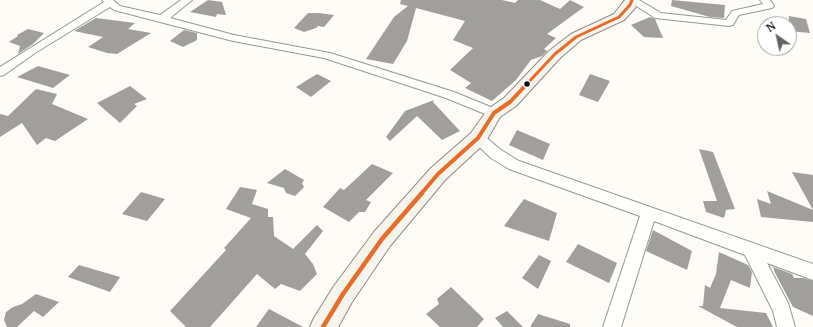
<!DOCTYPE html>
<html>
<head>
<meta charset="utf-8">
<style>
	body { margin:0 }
	#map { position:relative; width:813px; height:327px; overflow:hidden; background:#fdfcf7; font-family:"Noto Serif",serif }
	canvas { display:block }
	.north { position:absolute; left:757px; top:16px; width:40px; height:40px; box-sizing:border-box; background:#fff; border:1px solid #a0a0a0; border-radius:50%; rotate:326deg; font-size:11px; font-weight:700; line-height:16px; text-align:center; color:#111 }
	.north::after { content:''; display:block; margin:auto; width:14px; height:18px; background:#646362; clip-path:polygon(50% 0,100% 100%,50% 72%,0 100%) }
</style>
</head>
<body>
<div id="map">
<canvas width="813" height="327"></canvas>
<div class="north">N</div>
</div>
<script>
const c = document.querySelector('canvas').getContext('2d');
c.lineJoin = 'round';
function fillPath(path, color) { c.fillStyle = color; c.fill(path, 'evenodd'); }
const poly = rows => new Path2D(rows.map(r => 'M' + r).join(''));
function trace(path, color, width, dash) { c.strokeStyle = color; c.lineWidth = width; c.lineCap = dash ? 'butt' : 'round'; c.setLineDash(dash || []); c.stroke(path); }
fillPath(poly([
	[208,0,222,2,226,15,217,14,216,17,190,12],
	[401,0,502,0,515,3,518,0,540,0,560,9,570,0,584,7,547,34,556,38,544,49,547,51,542,56,531,60,516,80,492,101,465,88,471,83,450,70,473,48,453,40,465,21,416,8,407,41,393,64,366,59,394,17,408,6,400,4],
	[672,0,725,5,724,18,710,17,671,6],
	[308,13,319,13,334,15,324,27,318,26,316,28,304,32,294,28],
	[789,16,806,19,810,33,789,31],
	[650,17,655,19,663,38,644,37,631,25],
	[96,18,135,23,128,29,151,33,117,54,107,53,88,47,103,37,74,31],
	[28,29,44,33,33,44,18,54,20,46,9,42,18,36,17,35],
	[184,30,197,33,197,40,183,47,170,41],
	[38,66,70,75,53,88,17,77],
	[317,74,331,81,311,97,296,87],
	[590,74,610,81,598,102,579,95],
	[130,86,147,99,134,104,137,106,120,123,97,103],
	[36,89,57,94,52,104,88,119,55,141,46,138,37,145,22,123,0,137,0,114,8,116],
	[434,100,433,102,460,131,442,140,417,116,390,141,386,137,405,111],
	[517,130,550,144,543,160,509,145],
	[699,149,713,152,735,209,726,210,724,218,706,212,703,201,717,201],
	[372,164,393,173,366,200,371,202,365,212,359,212,349,222,323,207,340,188,344,190],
	[285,169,304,180,302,183,304,187,295,196,286,193,284,188,267,183],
	[792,172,813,175,813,210],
	[240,187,257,190,252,204,268,209,268,217,273,217,274,236,293,249,317,225,323,231,305,254,313,264,317,274,300,291,281,284,275,289,257,274,210,327,186,327,170,311,226,250,224,248,251,218,226,209],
	[767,191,813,210,813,222,761,217,757,199,771,204],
	[141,192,165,199,147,221,122,214],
	[524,199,557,213,549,241,504,226],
	[653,230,692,251,687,270,646,251],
	[578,244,617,263,609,283,566,262],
	[719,252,748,265,752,272,750,288,731,280,720,308,766,313,773,327,737,327,698,306,703,306,705,285,710,288,716,274],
	[539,255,551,261,538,289,522,278],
	[79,265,120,277,110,292,68,277],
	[773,267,792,274,794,278,803,278,813,281,813,316,793,307,775,273],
	[451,287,484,319,477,327,440,327,426,314,439,304,437,299],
	[36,294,59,302,43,317,34,311,17,327,7,327,4,320,6,312,13,307,22,304],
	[269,309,303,327,256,327],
	[507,311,523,327,503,327,495,318],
	[538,314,570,324,570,327,530,327]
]), '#a19f9c');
const street = poly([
	[102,0,113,0,120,6,160,15,181,0,192,0,170,18,234,35,330,53,454,92,498,110,500,113,498,116,494,117,490,116,446,98,324,58,233,41,114,10,110,7,35,53,4,75,0,76,0,67,104,2,102,0],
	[627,0,639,0,661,13,726,20,732,11,763,4,760,0,770,0,774,6,772,8,739,15,733,25,729,26,655,18,627,0],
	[478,133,483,135,501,150,519,161,813,264,813,280,767,263,788,303,795,327,777,327,773,311,745,255,654,221,621,327,603,327,640,216,509,169,491,158,473,141,471,138,473,135,478,133]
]);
const secondary = poly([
	[625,0,639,0,635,8,624,20,581,40,561,57,516,106,500,117,485,143,445,180,390,246,352,302,338,327,310,327,314,318,334,286,374,232,431,168,471,133,488,109,504,98,549,51,571,34,614,14,625,0]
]);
trace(street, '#979795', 2);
trace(secondary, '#8e8d8b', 2);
fillPath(street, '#fffffe');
fillPath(secondary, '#f6f4eb');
trace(poly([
	[524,87,555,54,576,37,619,17,630,5,632,0]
]), '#e56d2e', 3);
trace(poly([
	[421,194,438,174,478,138,494,113,510,102,525,86]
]), '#e56d2e', 4);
trace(poly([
	[323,327,343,294,382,239,422,193]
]), '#e56d2e', 4.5);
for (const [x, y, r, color] of [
	[527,84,3.5,"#111"]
]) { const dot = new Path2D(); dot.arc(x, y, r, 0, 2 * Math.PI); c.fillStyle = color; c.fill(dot); trace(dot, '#fff', 1.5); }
</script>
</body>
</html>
